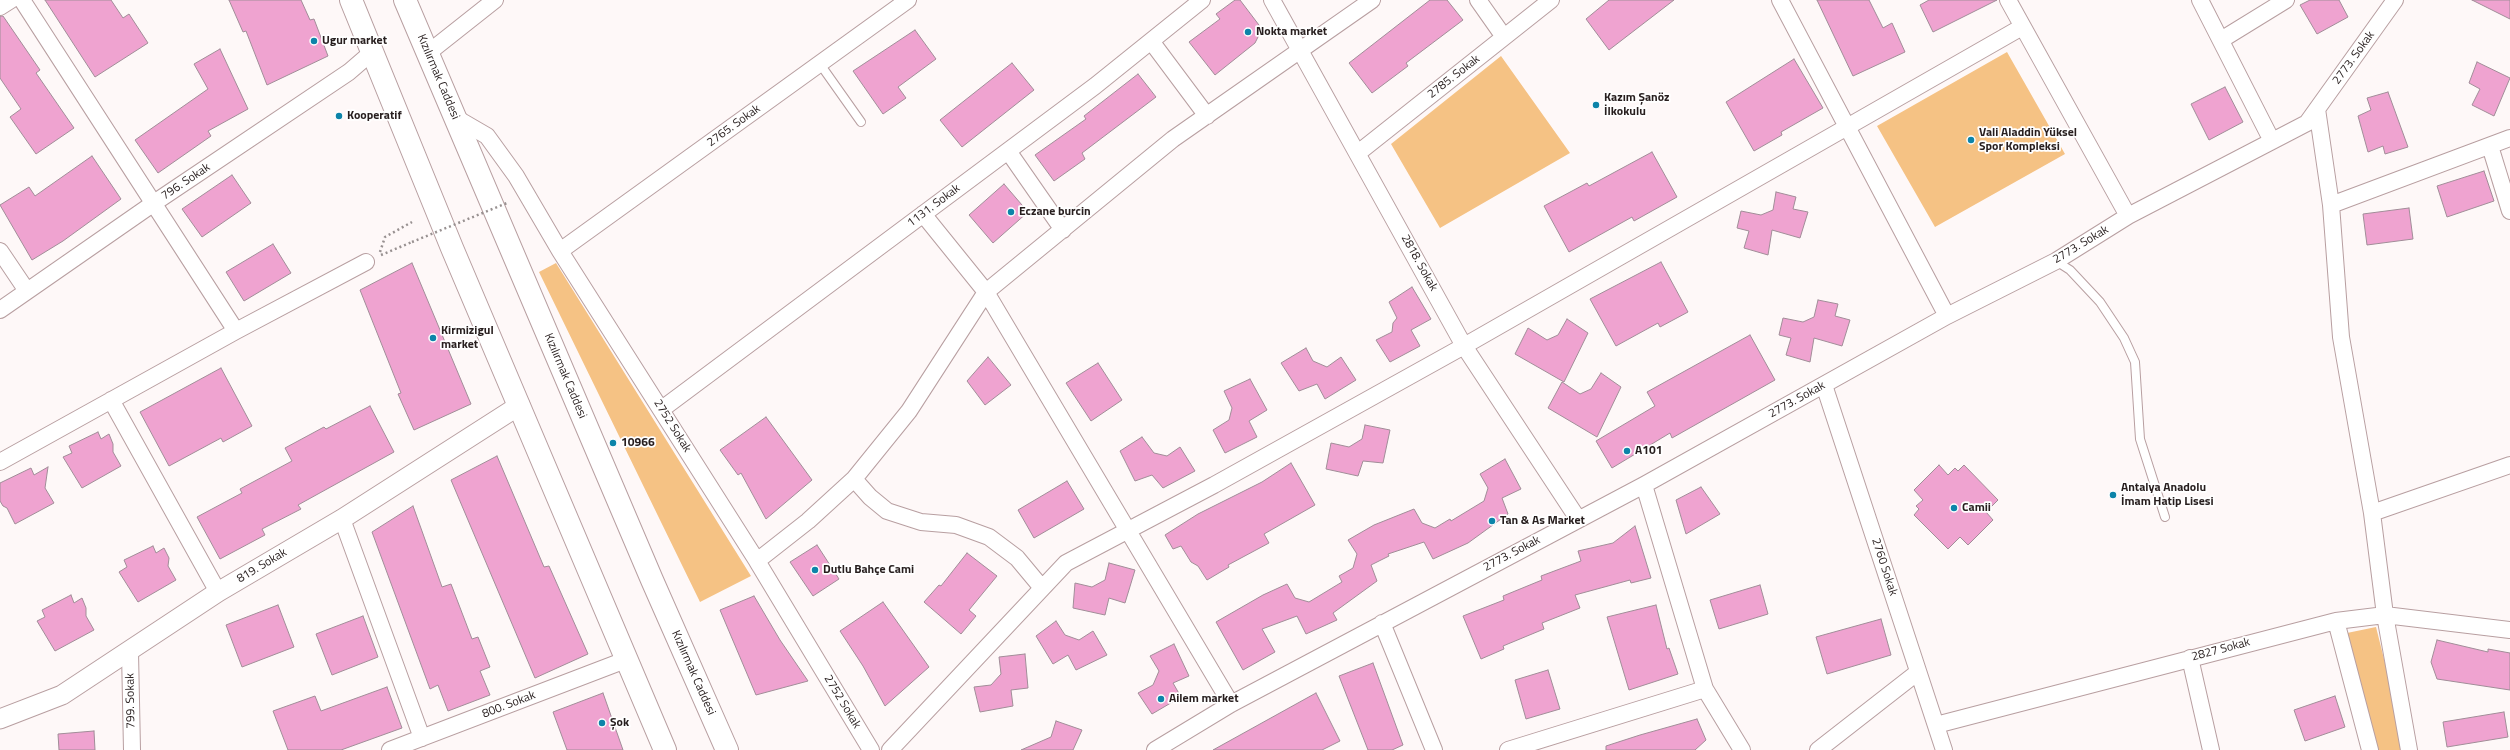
<!DOCTYPE html>
<html>
<head>
<meta charset="utf-8">
<style>
	body { margin:0 }
	canvas { display:block; background:#fef8f8 }
</style>
</head>
<body>
<canvas width="2510" height="750"></canvas>
<script>
const c = document.querySelector('canvas').getContext('2d');
c.lineJoin = 'round';
function fillPath(path, color) { c.fillStyle = color; c.fill(path, 'evenodd'); }
const poly = rows => new Path2D(rows.map(r => 'M' + r).join(''));
function trace(path, color, width, dash) { c.strokeStyle = color; c.lineWidth = width; c.lineCap = dash ? 'butt' : 'round'; c.setLineDash(dash || []); c.stroke(path); }
function write(font, color, halo, rows, align = 'center') {
  c.font = font + ' "Titillium Web",sans-serif'; c.lineWidth = 3.5; c.setLineDash([]); c.textBaseline = 'middle'; c.strokeStyle = halo; c.fillStyle = color; for (const [text, x, y, turn = 0] of rows) {
    c.save(); c.translate(x, y); c.rotate((+turn || 0) * Math.PI / 180); c.textAlign = isNaN(turn) ? turn : align; if (halo) c.strokeText(text, 0, 0); c.fillText(text, 0, 0); c.restore();
  }
}
fillPath(poly([
	[2007,52,2065,154,1935,227,1877,126],
	[1501,56,1570,153,1440,228,1391,144],
	[556,263,751,576,700,602,539,272],
	[2376,627,2403,735,2405,750,2378,750,2347,633]
]), '#f5c284');
const building = poly([
	[45,0,111,0,123,18,129,14,148,43,95,77,45,0],
	[229,0,301,0,310,20,314,19,328,56,267,85,246,31,243,32,229,0],
	[1235,0,1240,0,1262,29,1255,43,1215,75,1189,42,1220,19,1216,14,1235,0],
	[1430,0,1447,0,1463,20,1406,63,1408,66,1372,93,1349,63,1430,0],
	[1609,0,1674,0,1609,50,1586,19,1609,0],
	[1817,0,1869,0,1883,28,1892,23,1905,52,1853,76,1817,0],
	[1929,0,1997,0,1933,32,1920,5,1929,0],
	[2310,0,2339,0,2348,17,2317,34,2300,5,2310,0],
	[2472,0,2510,0,2510,19,2472,0],
	[0,16,3,16,40,70,36,73,74,128,36,154,10,117,21,109,0,78,0,16],
	[915,30,936,59,898,87,906,98,883,114,853,71,915,30],
	[220,49,248,109,208,131,211,136,158,173,135,140,208,89,194,64,220,49],
	[1794,59,1823,108,1781,132,1782,135,1754,151,1726,102,1794,59],
	[2477,62,2510,78,2494,116,2472,105,2480,89,2469,83,2477,62],
	[1012,63,1034,90,962,147,940,120,1012,63],
	[1138,74,1156,97,1082,153,1085,159,1054,181,1035,155,1086,119,1084,116,1138,74],
	[2225,87,2243,122,2209,140,2191,104,2225,87],
	[2388,92,2408,147,2385,154,2383,146,2368,152,2358,116,2371,110,2367,98,2388,92],
	[1652,152,1677,197,1634,221,1632,217,1569,252,1544,206,1587,183,1589,186,1652,152],
	[92,156,121,199,63,241,32,260,0,205,29,187,35,196,92,156],
	[2484,171,2494,201,2447,217,2437,186,2484,171],
	[232,175,251,203,202,237,182,209,232,175],
	[1004,184,1028,212,993,243,969,215,1004,184],
	[1776,192,1796,197,1793,209,1808,212,1800,238,1772,230,1768,255,1744,248,1749,231,1737,228,1741,211,1761,215,1773,210,1776,192],
	[2409,208,2413,239,2367,245,2363,214,2409,208],
	[273,244,291,273,244,301,226,272,273,244],
	[1661,262,1688,312,1660,327,1658,323,1616,346,1590,299,1661,262],
	[412,263,471,404,414,430,398,394,401,393,360,290,412,263],
	[1412,287,1431,319,1411,330,1420,346,1390,362,1376,340,1392,332,1393,323,1397,318,1389,302,1412,287],
	[1818,300,1838,304,1835,316,1850,320,1842,346,1814,338,1810,362,1786,355,1791,338,1779,335,1783,318,1803,322,1814,317,1818,300],
	[1567,319,1588,333,1564,382,1515,354,1528,328,1547,340,1558,335,1567,319],
	[1750,335,1775,380,1672,438,1670,433,1612,468,1596,441,1655,406,1647,392,1750,335],
	[1306,348,1313,361,1327,367,1341,357,1356,380,1325,399,1317,384,1299,391,1281,363,1306,348],
	[988,357,1011,385,985,405,967,381,988,357],
	[1098,363,1122,400,1091,421,1066,383,1098,363],
	[221,368,252,426,223,442,221,438,169,466,140,412,221,368],
	[1601,373,1621,387,1597,437,1548,408,1562,382,1580,394,1591,389,1601,373],
	[1250,379,1267,410,1249,421,1257,437,1225,453,1213,430,1229,420,1232,408,1224,391,1250,379],
	[370,406,394,452,298,505,301,509,262,529,265,535,220,559,197,517,242,493,240,489,292,461,285,448,324,427,326,429,370,406],
	[766,417,812,480,766,519,741,473,738,475,720,450,766,417],
	[1365,425,1390,430,1383,463,1363,461,1358,476,1326,469,1331,443,1349,447,1362,439,1365,425],
	[98,432,101,439,109,434,113,444,113,452,121,466,82,488,63,457,72,453,69,446,98,432],
	[1142,437,1154,453,1167,456,1180,447,1195,471,1163,488,1152,475,1135,481,1120,451,1142,437],
	[497,456,544,567,549,566,588,654,535,678,451,480,497,456],
	[1505,459,1521,489,1502,498,1508,514,1468,543,1433,559,1424,542,1388,554,1389,556,1371,565,1377,581,1333,613,1337,620,1306,634,1297,616,1262,629,1275,652,1243,670,1216,622,1263,595,1287,584,1295,598,1309,602,1342,582,1339,576,1353,568,1357,554,1348,540,1374,525,1414,509,1422,523,1435,528,1450,519,1451,521,1484,501,1488,488,1480,474,1505,459],
	[1291,463,1315,505,1264,534,1269,543,1228,565,1229,567,1207,580,1198,566,1191,562,1181,546,1173,549,1165,535,1198,514,1262,482,1291,463],
	[1939,465,1948,475,1955,468,1958,471,1964,465,1998,500,1986,512,1993,520,1968,545,1960,537,1948,549,1914,515,1919,509,1916,506,1923,500,1914,490,1939,465],
	[48,467,45,488,54,503,15,524,7,508,3,506,0,501,0,483,31,468,34,475,48,467],
	[1067,481,1084,509,1034,538,1018,510,1067,481],
	[1701,487,1720,514,1686,534,1676,500,1701,487],
	[413,506,442,587,451,584,472,639,478,637,490,667,480,671,490,695,448,711,438,685,430,689,372,532,413,506],
	[1635,526,1651,578,1631,583,1630,580,1575,595,1580,608,1542,623,1544,629,1503,646,1504,649,1481,659,1463,616,1504,600,1503,596,1542,580,1541,576,1581,561,1578,551,1613,543,1635,526],
	[817,545,839,579,813,596,790,562,817,545],
	[153,546,156,553,164,548,169,558,168,566,176,580,138,602,119,572,127,567,124,560,153,546],
	[967,553,997,576,969,610,976,616,961,634,924,602,939,585,941,586,967,553],
	[1109,563,1135,570,1125,603,1109,598,1105,615,1073,608,1075,583,1092,587,1105,580,1109,563],
	[1760,585,1768,614,1719,629,1710,600,1760,585],
	[71,595,74,603,82,598,86,608,86,616,94,630,55,651,37,621,45,617,42,610,71,595],
	[754,596,780,640,808,681,756,695,720,610,754,596],
	[883,602,929,667,885,706,863,666,840,631,883,602],
	[278,605,294,647,242,667,226,625,278,605],
	[1656,605,1667,649,1669,648,1678,674,1629,690,1607,617,1656,605],
	[363,616,378,657,332,675,316,634,363,616],
	[1881,619,1891,655,1827,674,1816,637,1881,619],
	[1056,621,1065,635,1079,640,1093,631,1107,655,1076,670,1068,655,1053,664,1036,636,1056,621],
	[2437,640,2488,652,2488,649,2510,653,2510,690,2437,679,2431,662,2437,640],
	[1174,644,1189,676,1173,683,1181,697,1152,714,1138,693,1153,685,1159,671,1150,656,1174,644],
	[1025,654,1028,688,1011,690,1013,706,980,712,974,687,991,685,1001,674,999,657,1025,654],
	[1373,663,1403,745,1392,750,1368,750,1339,676,1373,663],
	[1548,670,1560,709,1526,719,1515,680,1548,670],
	[387,687,402,728,341,750,288,750,273,711,315,696,321,711,387,687],
	[603,693,623,750,567,750,553,712,603,693],
	[1316,693,1340,741,1322,750,1213,750,1316,693],
	[2335,696,2345,727,2305,741,2294,710,2335,696],
	[2504,712,2508,737,2447,747,2443,722,2504,712],
	[1697,719,1706,740,1695,750,1606,750,1606,746,1640,735,1697,719],
	[1056,721,1082,730,1073,750,1021,750,1051,737,1056,721],
	[94,731,95,750,59,750,58,734,94,731]
]);
fillPath(building, '#efa3d0');
trace(building, '#a18d98', 1);
const service = poly([
	[820,64,861,122],
	[2056,261,2070,270,2100,302,2124,338,2135,362,2140,439,2165,517]
]);
const minor = poly([
	[22,0,236,331],
	[1272,0,1464,346,1578,519],
	[1478,0,1504,37],
	[1780,0,1947,316],
	[2008,0,2128,216],
	[2200,0,2272,141],
	[0,7,11,0],
	[2221,40,2286,0],
	[1151,41,1207,116],
	[428,53,495,0],
	[2317,109,2331,205,2341,337,2372,513,2385,615,2409,750],
	[456,118,487,136,516,176,560,251,757,561,871,750],
	[2490,146,2510,211],
	[1008,151,1063,230],
	[1358,153,1551,0],
	[2331,205,2510,138],
	[923,214,986,292,1231,704],
	[0,251,27,291],
	[560,251,908,0],
	[0,310,154,203,349,72,371,53],
	[1824,385,1944,750],
	[111,400,218,592],
	[662,409,1095,86,1202,0],
	[0,462,236,331,366,262],
	[854,479,870,497,887,511,921,522,956,525,989,537,1017,558,1042,588],
	[1644,485,1705,689,1742,750],
	[2372,513,2510,465],
	[342,519,422,738],
	[757,561,808,521,854,479,909,411,986,292,1173,139,1372,0],
	[2336,621,2370,750],
	[1382,623,1434,750],
	[130,652,132,750],
	[2190,658,2211,750],
	[1936,725,2336,621,2385,615,2510,630],
	[390,750,628,659],
	[890,750,1066,563,1214,485,1464,346,2022,27],
	[1155,750,1231,704,1644,485,1947,316,2056,261,2128,216,2307,123,2395,0],
	[1508,750,1705,689],
	[1818,750,1918,672]
]);
const tertiary = poly([
	[0,719,62,695,218,592,342,519,520,405]
]);
const primary = poly([
	[351,0,452,248,665,750],
	[405,0,652,580,727,750]
]);
trace(service, '#b89fa1', 10);
trace(minor, '#b89fa1', 18);
trace(tertiary, '#b89fa1', 21);
trace(primary, '#b89fa1', 24);
trace(poly([
	[380,252,385,237,412,222],
	[381,255,412,242]
]), '#989191', 2.5, [2, 3]);
trace(service, '#fff', 8);
trace(minor, '#fff', 16);
trace(tertiary, '#fff', 19);
trace(primary, '#fff', 22);
trace(poly([
	[412,242,507,203]
]), '#989191', 2.5, [2, 3]);
for (const [x, y, r, color] of [
	[1248,32,4,"#0c84a9"],
	[314,41,4,"#0c84a9"],
	[1596,105,4,"#0c84a9"],
	[339,116,4,"#0c84a9"],
	[1971,140,4,"#0c84a9"],
	[1011,212,4,"#0c84a9"],
	[433,338,4,"#0c84a9"],
	[613,443,4,"#0c84a9"],
	[1627,451,4,"#0c84a9"],
	[2113,495,4,"#0c84a9"],
	[1954,508,4,"#0c84a9"],
	[1492,521,4,"#0c84a9"],
	[815,570,4,"#0c84a9"],
	[1161,699,4,"#0c84a9"],
	[602,723,4,"#0c84a9"]
]) { const dot = new Path2D(); dot.arc(x, y, r, 0, 2 * Math.PI); c.fillStyle = color; c.fill(dot); trace(dot, '#fff', 1.5); }
write('bold 12px', '#271e1e', '#fff', [
	["Nokta market",1256,32],
	["Ugur market",322,41],
	["Kazım Şanöz",1604,98],
	["İlkokulu",1604,112],
	["Kooperatif",347,116],
	["Vali Aladdin Yüksel",1979,133],
	["Spor Kompleksi",1979,147],
	["Eczane burcin",1019,212],
	["Kirmizigul",441,331],
	["market",441,345],
	["10966",621,443],
	["A101",1635,451],
	["Antalya Anadolu",2121,488],
	["İmam Hatip Lisesi",2121,502],
	["Camii",1962,508],
	["Tan & As Market",1500,521],
	["Dutlu Bahçe Cami",823,570],
	["Ailem market",1169,699],
	["Şok",610,723]
], 'left');
write('12px', '#271e1e', '#fff', [
	["2773. Sokak",2354,58,-54],
	["Kızılırmak Caddesi",438,77,67],
	["2785. Sokak",1454,77,-38],
	["2765. Sokak",734,126,-36],
	["796. Sokak",186,182,-34],
	["1131. Sokak",934,206,-37],
	["2773. Sokak",2081,245,-31],
	["2818. Sokak",1419,263,61],
	["Kızılırmak Caddesi",565,376,67],
	["2773. Sokak",1797,400,-29],
	["2752 Sokak",672,426,58],
	["2773. Sokak",1512,554,-28],
	["819. Sokak",262,566,-31],
	["2760 Sokak",1884,567,72],
	["2827 Sokak",2221,650,-15],
	["Kızılırmak Caddesi",693,673,66],
	["799. Sokak",131,701,-91],
	["2752 Sokak",842,702,59],
	["800. Sokak",509,705,-21]
]);
</script>
</body>
</html>
